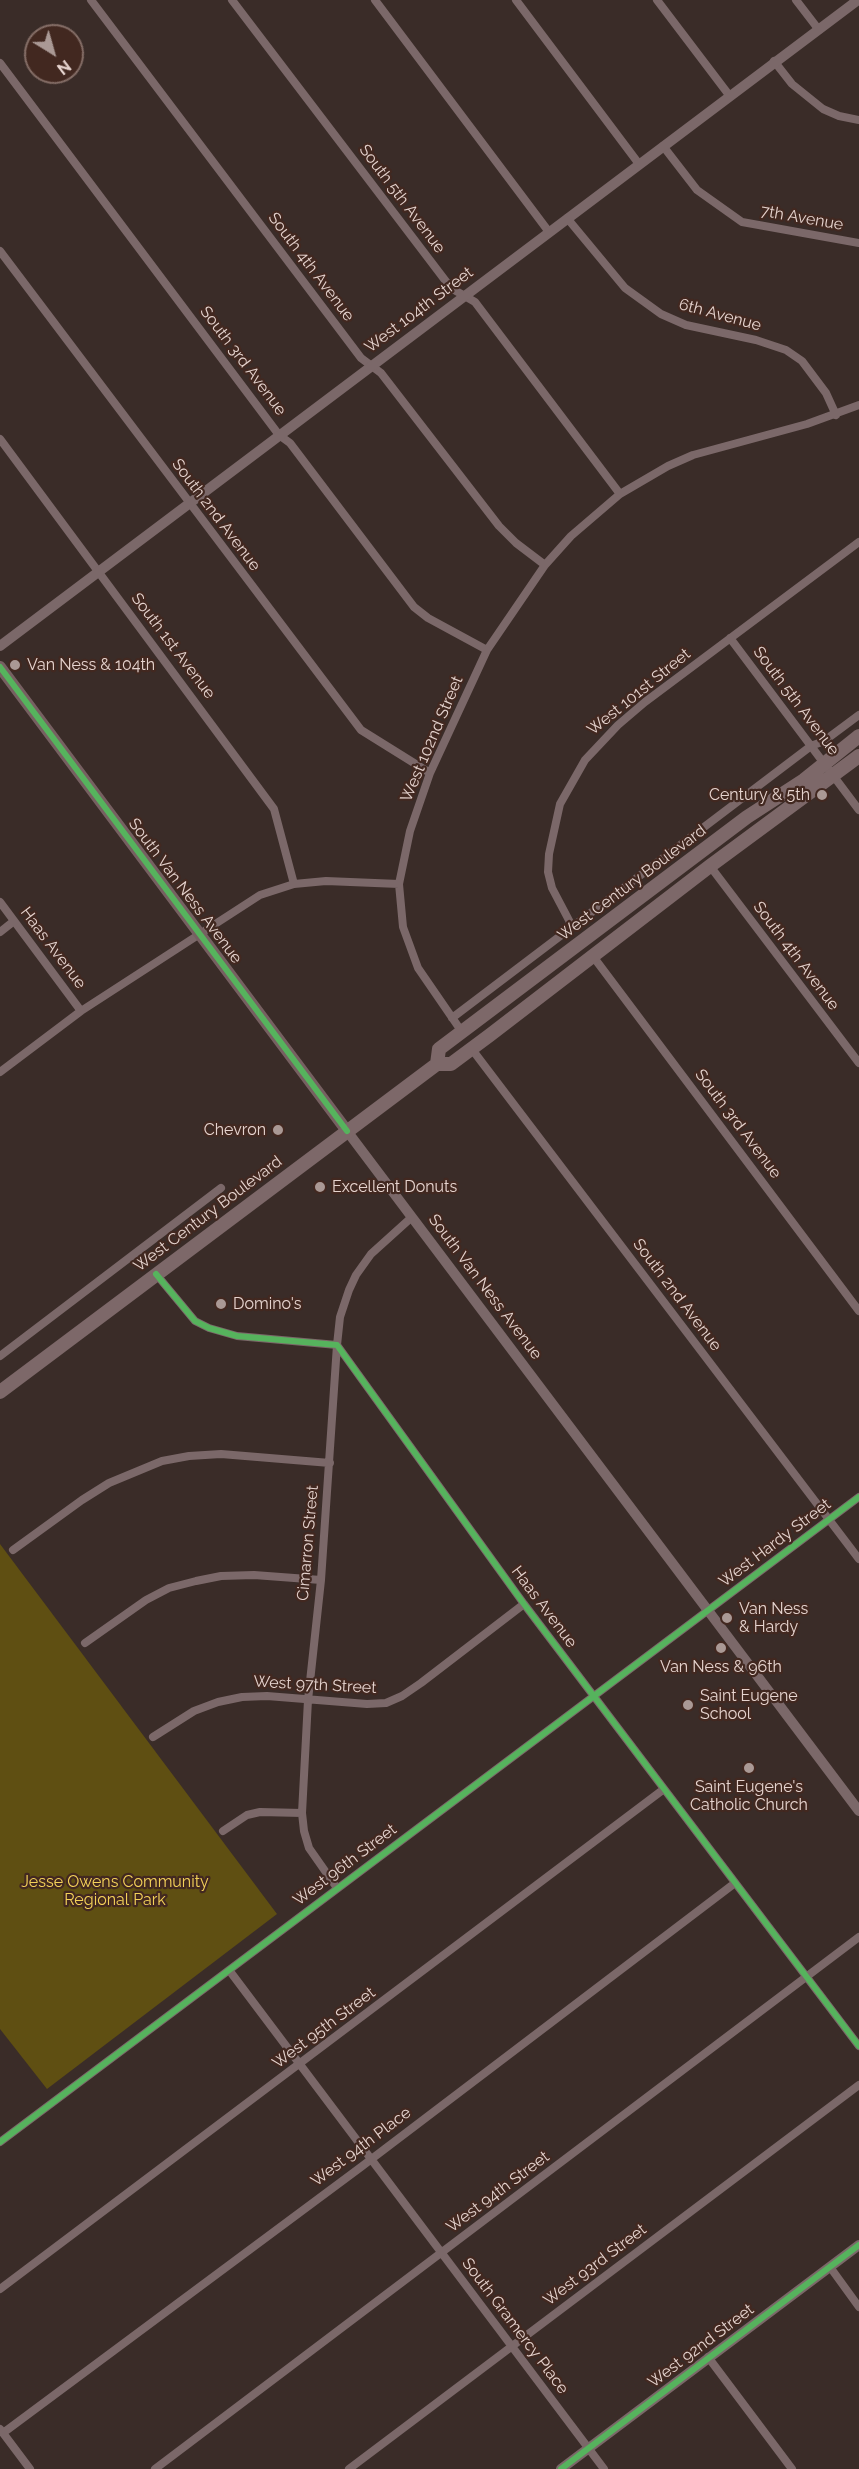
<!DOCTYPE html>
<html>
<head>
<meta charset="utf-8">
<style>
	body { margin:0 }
	#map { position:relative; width:859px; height:2469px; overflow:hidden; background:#3a2c28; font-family:Raleway,sans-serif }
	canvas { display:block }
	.north { position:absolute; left:24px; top:24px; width:60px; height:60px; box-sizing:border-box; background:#422820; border:2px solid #846d66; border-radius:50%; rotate:143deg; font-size:16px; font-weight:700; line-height:24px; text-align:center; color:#e6d4cf }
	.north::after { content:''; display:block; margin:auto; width:21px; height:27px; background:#aa9995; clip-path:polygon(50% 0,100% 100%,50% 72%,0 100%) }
</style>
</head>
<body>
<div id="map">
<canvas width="859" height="2469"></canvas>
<div class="north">N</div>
</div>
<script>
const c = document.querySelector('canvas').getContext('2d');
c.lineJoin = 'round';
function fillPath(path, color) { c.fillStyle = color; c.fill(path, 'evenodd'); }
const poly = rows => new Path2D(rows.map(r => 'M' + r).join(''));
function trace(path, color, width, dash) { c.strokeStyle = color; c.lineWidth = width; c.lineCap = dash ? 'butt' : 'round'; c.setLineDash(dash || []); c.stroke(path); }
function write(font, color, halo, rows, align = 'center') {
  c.font = font + ' Raleway,sans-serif'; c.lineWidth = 4.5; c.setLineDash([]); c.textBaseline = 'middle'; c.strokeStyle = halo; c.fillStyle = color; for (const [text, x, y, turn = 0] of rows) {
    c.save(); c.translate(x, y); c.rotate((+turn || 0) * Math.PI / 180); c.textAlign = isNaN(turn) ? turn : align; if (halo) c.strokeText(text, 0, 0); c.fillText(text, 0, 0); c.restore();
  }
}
fillPath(poly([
	[0,1544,277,1914,47,2089,0,2029]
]), '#5f4f12');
trace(poly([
	[91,0,361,358,381,373,499,526,516,543,545,565],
	[232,0,451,288,475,302,620,494],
	[375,0,549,232],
	[516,0,639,164],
	[657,0,729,95],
	[796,0,819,30],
	[774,61,792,84,823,109,839,116,859,120],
	[0,63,279,435,290,443,414,607,428,618,487,650],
	[663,146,697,190,742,222,859,243],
	[567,218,625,288,661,314,686,325,756,340,786,350,802,361,826,393,836,415],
	[0,251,361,730,430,773],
	[0,439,274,809,294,884],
	[730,638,859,810],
	[710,866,859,1063],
	[0,902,81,1011],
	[572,926,552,888,548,872,549,854,560,804,585,760,618,725,645,702,859,542],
	[0,932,14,921],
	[592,955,859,1311],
	[452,1018,811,746,824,741,859,715],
	[462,1032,418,968,403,927,399,884,410,831,430,773,487,650,545,565,571,536,620,494,668,466,693,455,807,424,859,405],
	[471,1048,859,1559],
	[0,1072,81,1011,260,895,294,884,326,881,399,884],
	[156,1274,195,1321,209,1328,237,1336,337,1345,524,1604,859,2046],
	[0,1356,221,1188],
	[13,1550,82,1500,109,1483,162,1461,189,1456,221,1454,330,1463],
	[85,1643,146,1600,169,1588,196,1581,221,1576,254,1575,321,1580],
	[153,1737,194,1711,218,1702,242,1697,267,1696,367,1704,386,1703,402,1696,421,1683,524,1604],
	[223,1831,247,1815,260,1812,302,1813],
	[337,1888,309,1848,304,1831,302,1813,308,1700,321,1580,337,1345,340,1317,349,1290,356,1275,371,1254,412,1217],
	[229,1970,604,2469],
	[0,2142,859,1497],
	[830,2267,859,2307],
	[0,2289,664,1789],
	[708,2357,792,2469],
	[0,2429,30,2469],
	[3,2433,361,2167,735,1883],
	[155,2469,859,1937],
	[349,2469,859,2085]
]), '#7b6869', 8);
trace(poly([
	[0,646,858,0],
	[347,1131,859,1811],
	[561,2469,859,2245]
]), '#7b6869', 10);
trace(poly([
	[0,667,347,1131]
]), '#766061', 12);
trace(poly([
	[437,1064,439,1049,747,817,804,780,859,736],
	[0,1392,437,1064,451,1064,490,1035,710,866,859,756]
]), '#7d6869', 14);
trace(poly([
	[0,667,347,1131],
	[156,1274,195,1321,209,1328,237,1336,337,1345,524,1604,859,2046],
	[0,2142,859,1497],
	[561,2469,859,2245]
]), '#56b35d', 6);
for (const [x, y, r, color] of [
	[15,665,6,"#aa9995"],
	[822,795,6,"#aa9995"],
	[278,1130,6,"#aa9995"],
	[320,1187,6,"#aa9995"],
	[221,1304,6,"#aa9995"],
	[727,1618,6,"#aa9995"],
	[721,1648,6,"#aa9995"],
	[688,1705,6,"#aa9995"],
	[749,1768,6,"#aa9995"]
]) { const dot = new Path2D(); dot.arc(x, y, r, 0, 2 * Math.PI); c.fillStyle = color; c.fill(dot); trace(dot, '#422820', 2); }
write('16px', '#e6d4cf', '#422820', [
	["South 5th Avenue",402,199,53],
	["7th Avenue",802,218,10],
	["South 4th Avenue",311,267,53],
	["West 104th Street",419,310,-37],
	["6th Avenue",720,315,15],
	["South 3rd Avenue",243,361,53],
	["South 2nd Avenue",216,515,53],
	["South 1st Avenue",173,646,53],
	["West 101st Street",639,692,-39],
	["South 5th Avenue",796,701,53],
	["West 102nd Street",432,739,-67],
	["West Century Boulevard",632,883,-37],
	["South Van Ness Avenue",185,891,53],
	["Haas Avenue",53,948,53],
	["South 4th Avenue",796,956,53],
	["South 3rd Avenue",738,1124,53],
	["West Century Boulevard",208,1214,-37],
	["South Van Ness Avenue",485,1287,53],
	["South 2nd Avenue",677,1295,53],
	["Cimarron Street",308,1543,-85],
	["West Hardy Street",775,1543,-37],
	["Haas Avenue",544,1607,53],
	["West 97th Street",315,1685,3],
	["West 96th Street",345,1865,-37],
	["West 95th Street",324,2028,-37],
	["West 94th Place",361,2147,-37],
	["West 94th Street",498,2192,-37],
	["West 93rd Street",595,2265,-37],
	["South Gramercy Place",515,2326,53],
	["West 92nd Street",701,2346,-37]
]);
write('16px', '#e6d4cf', '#422820', [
	["Van Ness & 104th",27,665],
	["Century & 5th",810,795,"right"],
	["Chevron",266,1130,"right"],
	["Excellent Donuts",332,1187],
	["Domino's",233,1304],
	["Van Ness",739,1609],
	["& Hardy",739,1627],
	["Van Ness & 96th",721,1667,"center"],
	["Saint Eugene",700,1696],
	["School",700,1714],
	["Saint Eugene's",749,1787,"center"],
	["Catholic Church",749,1805,"center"]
], 'left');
write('16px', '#f4d259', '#422820', [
	["Jesse Owens Community",115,1882],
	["Regional Park",115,1900]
]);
</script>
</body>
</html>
